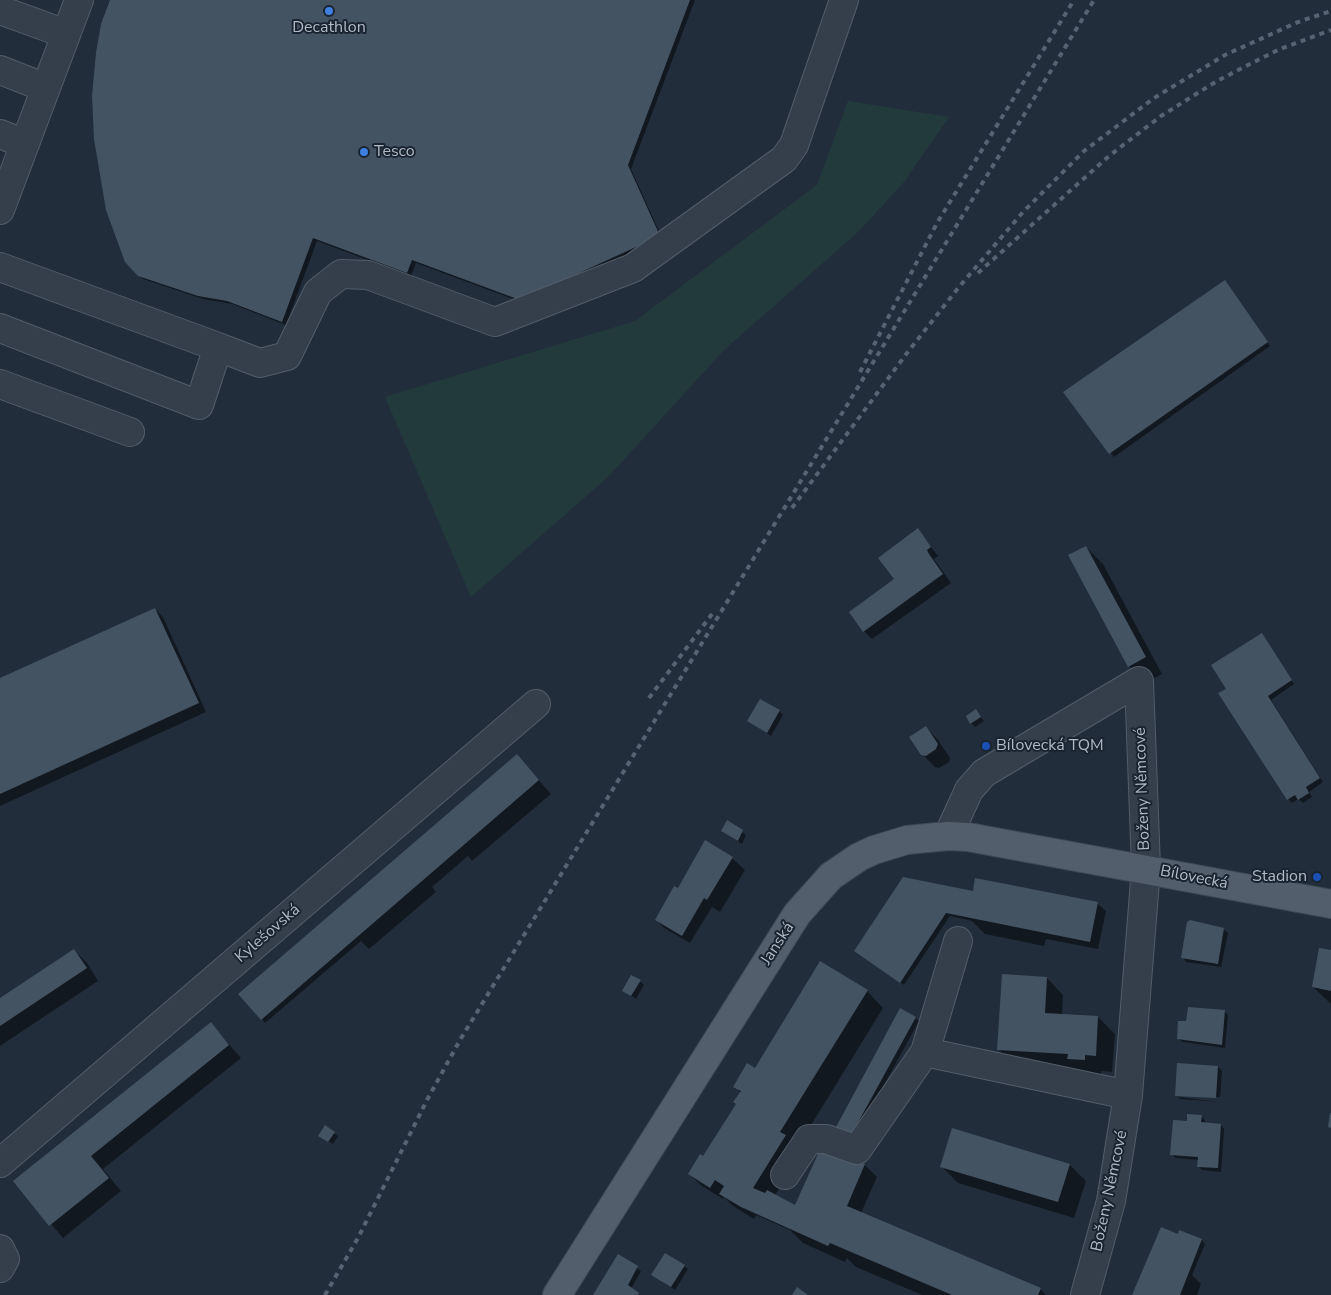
<!DOCTYPE html>
<html>
<head>
<meta charset="utf-8">
<style>
	body { margin:0 }
	canvas { display:block; background:#212d3b }
</style>
</head>
<body>
<canvas width="1331" height="1295"></canvas>
<script>
const c = document.querySelector('canvas').getContext('2d');
c.lineJoin = 'round';
function fillPath(path, color) { c.fillStyle = color; c.fill(path, 'evenodd'); }
const poly = rows => new Path2D(rows.map(r => 'M' + r).join(''));
function trace(path, color, width, dash) { c.strokeStyle = color; c.lineWidth = width; c.lineCap = dash ? 'butt' : 'round'; c.setLineDash(dash || []); c.stroke(path); }
function write(font, color, halo, rows, align = 'center') {
  c.font = font + ' "Nunito Sans",sans-serif'; c.lineWidth = 4; c.setLineDash([]); c.textBaseline = 'middle'; c.strokeStyle = halo; c.fillStyle = color; for (const [text, x, y, turn = 0] of rows) {
    c.save(); c.translate(x, y); c.rotate((+turn || 0) * Math.PI / 180); c.textAlign = isNaN(turn) ? turn : align; if (halo) c.strokeText(text, 0, 0); c.fillText(text, 0, 0); c.restore();
  }
}
fillPath(poly([
	[848,101,949,117,904,182,858,232,724,350,608,477,471,597,385,397,635,321,817,185]
]), '#233a3c');
fillPath(poly([
	[112,0,695,0,631,169,663,240,524,303,416,263,411,276,317,241,286,325,232,304,203,299,143,279,126,261],
	[1228,285,1270,346,1114,457,1065,392],
	[918,530,938,556,934,559,951,583,872,639,864,631,896,580],
	[1086,547,1103,564,1162,674,1146,683,1129,666],
	[155,609,163,617,206,712,0,806,0,680],
	[1262,634,1294,684,1271,700,1323,782,1309,792,1312,797,1303,803,1298,799,1292,803,1288,799,1228,689],
	[779,711,783,715,771,736,749,721],
	[976,711,984,721,975,727,971,723],
	[926,727,938,740,950,758,949,762,939,768,935,767,922,754],
	[517,756,551,794,472,861,468,856,432,887,436,892,369,949,361,941,265,1023,262,1019],
	[727,822,746,835,742,844,722,831],
	[705,842,732,858,745,870,720,912,712,907,690,943,664,928,656,920,679,890],
	[973,892,1097,903,1106,911,1098,949,1046,939,1044,946,985,934,972,921,950,916,904,985,855,951],
	[1191,922,1224,930,1228,933,1221,967,1186,962,1183,958],
	[74,950,87,963,98,981,0,1046,0,999],
	[1331,951,1331,1004,1313,987],
	[1047,978,1063,995,1062,1015,1098,1017,1115,1034,1112,1072,1101,1071,1101,1076,1085,1075,1080,1070,1015,1066,998,1049],
	[640,981,644,985,636,999,623,991],
	[867,991,883,1008,797,1148,802,1153,775,1195,795,1207,823,1146,865,1165,877,1177,861,1213,1040,1289,1046,1295,922,1295,856,1267,847,1258,845,1262,803,1243,790,1230,756,1215,754,1219,733,1206,724,1197,723,1199,702,1186,689,1174,703,1158,737,1105,741,1093,735,1086,755,1069],
	[1224,1011,1228,1015,1225,1048,1182,1042,1178,1038,1188,1023],
	[915,1018,919,1021,854,1140,840,1132],
	[211,1024,241,1058,103,1169,121,1191,63,1238,15,1181],
	[1218,1067,1222,1071,1220,1097,1178,1095,1178,1097,1220,1102,1180,1099,1176,1095],
	[1201,1116,1205,1120,1205,1124,1221,1125,1224,1129,1221,1172,1202,1170,1198,1166,1199,1160,1175,1158,1172,1154,1188,1123],
	[334,1133,338,1136,333,1144,324,1139],
	[1070,1165,1086,1181,1074,1218,958,1183,941,1166],
	[1178,1235,1202,1240,1205,1244,1192,1275,1201,1284,1197,1295,1135,1295],
	[619,1256,641,1271,631,1289,640,1295,594,1295],
	[684,1266,688,1269,675,1290,653,1275]
]), '#0007');
fillPath(poly([
	[110,0,690,0,628,165,660,236,520,300,412,260,407,273,313,238,282,322,227,301,198,296,138,276,125,262,106,210,94,139,92,96,96,53,101,24],
	[1225,280,1268,342,1109,454,1063,392],
	[918,528,931,547,927,550,929,554,943,574,863,632,849,612,894,579,878,558],
	[1086,546,1146,657,1128,667,1068,555],
	[155,608,199,703,0,794,0,678],
	[1262,633,1292,680,1268,696,1320,778,1306,787,1309,793,1298,800,1295,795,1287,800,1218,693,1226,689,1211,665],
	[760,699,780,710,767,733,747,721],
	[976,709,981,717,970,724,966,716],
	[926,726,938,744,936,749,926,756,921,755,909,737],
	[517,754,539,780,261,1020,238,994],
	[727,820,743,830,738,841,721,831],
	[705,840,733,857,707,900,704,898,682,936,655,920,674,886,678,888],
	[903,877,973,891,975,878,1098,902,1090,942,946,913,900,983,854,951],
	[1190,920,1224,928,1218,964,1181,958,1187,922],
	[1319,948,1331,950,1331,991,1312,987],
	[74,949,87,968,0,1026,0,998],
	[820,961,868,990,780,1132,786,1135,753,1188,765,1193,767,1190,795,1205,822,1145,865,1164,847,1206,1041,1288,1038,1295,952,1295,830,1243,828,1246,741,1207,719,1194,724,1186,715,1180,710,1188,688,1174,700,1154,703,1156,736,1104,733,1102,741,1091,733,1087,747,1063,755,1068],
	[1002,974,1047,977,1045,1013,1098,1016,1096,1056,1085,1055,1085,1060,1067,1059,1068,1054,997,1050],
	[631,975,641,980,631,996,622,991],
	[1188,1007,1225,1010,1222,1045,1177,1039,1178,1021,1186,1021],
	[900,1008,916,1017,850,1137,835,1129],
	[211,1022,229,1045,91,1156,109,1178,49,1226,13,1181],
	[1177,1063,1218,1066,1216,1098,1175,1096],
	[1330,1113,1331,1113,1331,1128,1328,1127],
	[1187,1114,1202,1115,1201,1122,1221,1124,1218,1168,1197,1167,1198,1157,1170,1155,1173,1120,1187,1121],
	[325,1125,335,1132,328,1142,318,1136],
	[952,1128,1070,1164,1058,1202,940,1167],
	[1161,1227,1178,1234,1179,1230,1202,1239,1180,1295,1132,1295],
	[665,1253,685,1265,671,1287,651,1275],
	[618,1254,638,1266,628,1285,639,1293,638,1295,593,1295],
	[797,1287,808,1295,792,1295]
]), '#445362');
const minor = poly([
	[0,10,66,34],
	[0,70,46,88],
	[0,134,25,144],
	[0,210,79,0],
	[0,267,218,347,199,405,0,328],
	[218,347,260,363,287,356,318,292,341,274,368,275,495,322,633,268,784,159,794,145,844,0],
	[0,384,130,432],
	[948,836,969,790,984,773,1139,681,1146,868,1128,1095,1111,1201,1085,1295],
	[925,1052,1128,1095],
	[0,1163,536,704],
	[785,1175,809,1139,826,1139,857,1150,925,1052,958,941],
	[0,1249,5,1259,0,1268]
]);
const major = poly([
	[557,1295,797,914,831,876,859,857,874,850,907,840,948,836,968,837,1331,904]
]);
trace(minor, '#535d69', 30);
trace(major, '#3e4854', 30);
trace(minor, '#353f4b', 28);
trace(major, '#525e6c', 28);
trace(poly([
	[978,273,1109,156,1161,116,1217,81,1248,65,1280,49,1331,30],
	[860,372,937,223,1074,0],
	[792,508,907,353,959,287,1023,212,1084,151,1154,98,1225,55,1298,22,1331,11],
	[649,698,712,614],
	[325,1295,358,1238,427,1100,460,1040,1094,0]
]), '#566373', 4, [5, 5]);
for (const [x, y, r, color] of [
	[329,11,5,"#3f7fe0"],
	[364,152,5,"#3f7fe0"],
	[986,746,5,"#1a4fb4"],
	[1317,877,5,"#1a4fb4"]
]) { const dot = new Path2D(); dot.arc(x, y, r, 0, 2 * Math.PI); c.fillStyle = color; c.fill(dot); trace(dot, '#1a2430', 2); }
write('16px', '#b0bac7', '#1a2430', [
	["Decathlon",329,28,"center"],
	["Tesco",374,152],
	["Bílovecká TQM",996,746],
	["Stadion",1307,877,"right"]
], 'left');
write('16px', '#b0bac7', '#1a2430', [
	["Boženy Němcové",1143,789,-92],
	["Bílovecká",1194,878,11],
	["Kylešovská",268,934,-41],
	["Janská",778,944,-57],
	["Boženy Němcové",1110,1191,-78]
]);
</script>
</body>
</html>
